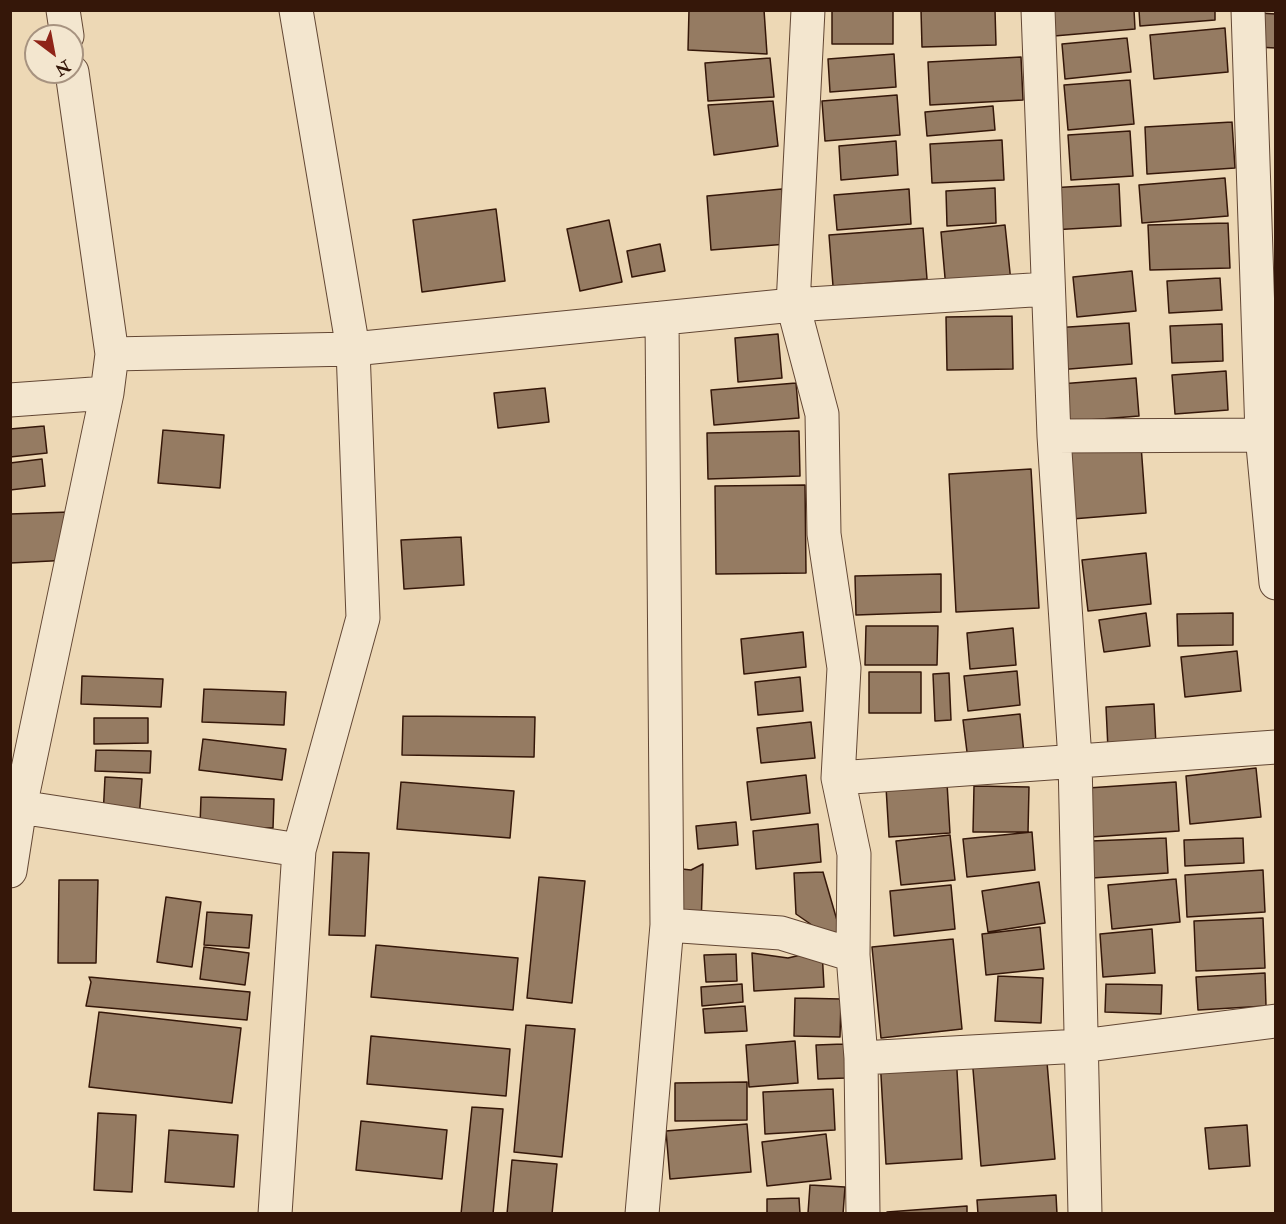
<!DOCTYPE html>
<html>
<head>
<meta charset="utf-8">
<style>
	body { margin:0 }
	#map { position:relative; width:1286px; height:1224px; overflow:hidden; background:#edd8b5; font-family:"IM FELL Double Pica",serif }
	canvas { display:block }
	.frame { position:absolute; inset:0; border:12px solid #351709; pointer-events:none }
	.north { position:absolute; left:24px; top:24px; width:60px; height:60px; box-sizing:border-box; background:#f3e6cf; border:2px solid #a79380; border-radius:50%; rotate:148deg; font-size:16px; font-weight:700; line-height:24px; text-align:center; color:#351709 }
	.north::after { content:''; display:block; margin:auto; width:21px; height:27px; background:#8f2418; clip-path:polygon(50% 0,100% 100%,50% 72%,0 100%) }
</style>
</head>
<body>
<div id="map">
<canvas width="1286" height="1224"></canvas>
<div class="frame"></div>
<div class="north">N</div>
</div>
<script>
const c = document.querySelector('canvas').getContext('2d');
c.lineJoin = 'round';
function fillPath(path, color) { c.fillStyle = color; c.fill(path, 'evenodd'); }
const poly = rows => new Path2D(rows.map(r => 'M' + r).join(''));
function trace(path, color, width, dash) { c.strokeStyle = color; c.lineWidth = width; c.lineCap = dash ? 'butt' : 'round'; c.setLineDash(dash || []); c.stroke(path); }
const building = poly([
	[689,10,764,10,767,54,688,50,689,10],
	[832,10,893,10,893,44,832,44,832,10],
	[921,10,995,10,996,45,922,47,921,10],
	[1052,10,1134,10,1135,29,1054,36,1052,10],
	[1139,10,1215,10,1215,20,1140,26,1139,10],
	[1259,13,1276,14,1276,48,1256,47,1259,13],
	[1225,28,1228,72,1154,79,1150,35,1225,28],
	[1127,38,1131,72,1065,79,1062,44,1127,38],
	[894,54,896,87,830,92,828,59,894,54],
	[1021,57,1023,100,930,105,928,62,1021,57],
	[770,58,774,97,708,101,705,63,770,58],
	[1130,80,1134,124,1068,130,1064,85,1130,80],
	[897,95,900,135,825,141,822,101,897,95],
	[773,101,778,146,714,155,708,105,773,101],
	[993,106,995,130,927,136,925,112,993,106],
	[1232,122,1235,168,1147,174,1145,127,1232,122],
	[1130,131,1133,176,1071,180,1068,135,1130,131],
	[1002,140,1004,180,932,183,930,144,1002,140],
	[896,141,898,175,841,180,839,146,896,141],
	[1225,178,1228,216,1142,223,1139,185,1225,178],
	[1119,184,1121,226,1051,230,1049,188,1119,184],
	[995,188,996,223,947,226,946,191,995,188],
	[782,189,787,244,711,250,707,196,782,189],
	[909,189,911,224,837,230,834,195,909,189],
	[496,209,505,281,422,292,413,220,496,209],
	[609,220,622,282,580,291,567,229,609,220],
	[1228,223,1230,268,1150,270,1148,225,1228,223],
	[1005,225,1011,282,946,289,941,232,1005,225],
	[923,228,927,279,833,286,829,235,923,228],
	[660,244,665,271,632,277,627,251,660,244],
	[1132,271,1136,311,1077,317,1073,277,1132,271],
	[1220,278,1222,310,1169,313,1167,281,1220,278],
	[1012,316,1013,369,947,370,946,317,1012,316],
	[1129,323,1132,364,1057,370,1054,328,1129,323],
	[1222,324,1223,361,1172,363,1170,326,1222,324],
	[778,334,782,378,738,382,735,338,778,334],
	[1226,371,1228,410,1175,414,1172,375,1226,371],
	[1136,378,1139,416,1063,422,1060,384,1136,378],
	[796,383,799,418,714,425,711,390,796,383],
	[545,388,549,422,498,428,494,393,545,388],
	[44,426,47,453,10,457,10,429,44,426],
	[163,430,224,435,220,488,158,483,163,430],
	[799,431,800,476,708,479,707,433,799,431],
	[1141,445,1146,513,1072,519,1067,451,1141,445],
	[42,459,45,486,10,490,10,463,42,459],
	[1031,469,1039,608,956,612,949,474,1031,469],
	[805,485,806,573,716,574,715,486,805,485],
	[70,512,71,560,10,563,10,514,70,512],
	[461,537,464,585,404,589,401,540,461,537],
	[1146,553,1151,604,1088,611,1082,560,1146,553],
	[941,574,941,612,856,615,855,576,941,574],
	[1146,613,1150,646,1104,652,1099,620,1146,613],
	[1233,613,1233,645,1178,646,1177,614,1233,613],
	[866,626,938,626,937,665,865,665,866,626],
	[1013,628,1016,665,970,669,967,633,1013,628],
	[803,632,806,667,744,674,741,639,803,632],
	[1237,651,1241,691,1185,697,1181,657,1237,651],
	[1017,671,1020,705,968,711,964,676,1017,671],
	[869,672,921,672,921,713,869,713,869,672],
	[949,673,951,720,935,721,933,674,949,673],
	[82,676,163,679,161,707,81,704,82,676],
	[800,677,803,711,758,715,755,682,800,677],
	[204,689,286,692,284,725,202,722,204,689],
	[1154,704,1156,746,1108,749,1106,707,1154,704],
	[1020,714,1024,754,968,760,963,720,1020,714],
	[403,716,535,717,534,757,402,755,403,716],
	[94,718,148,718,148,743,94,744,94,718],
	[811,722,815,758,761,763,757,728,811,722],
	[203,739,286,749,282,780,199,770,203,739],
	[96,750,151,751,150,773,95,771,96,750],
	[1256,768,1261,817,1190,824,1186,776,1256,768],
	[806,775,810,813,751,820,747,782,806,775],
	[105,777,142,779,139,819,103,817,105,777],
	[401,782,514,791,510,838,397,829,401,782],
	[1176,782,1179,831,1091,837,1088,788,1176,782],
	[947,783,950,833,889,837,886,787,947,783],
	[974,786,1029,787,1028,832,973,832,974,786],
	[201,797,274,799,273,828,200,826,201,797],
	[736,822,738,845,698,849,696,826,736,822],
	[818,824,821,862,756,869,753,831,818,824],
	[1032,832,1035,870,967,877,963,839,1032,832],
	[950,835,955,880,901,885,896,841,950,835],
	[1166,838,1168,873,1092,878,1091,841,1166,838],
	[1243,838,1244,863,1185,866,1184,840,1243,838],
	[333,852,369,853,365,936,329,935,333,852],
	[703,864,701,927,669,920,673,868,691,870,703,864],
	[1263,870,1265,912,1187,917,1185,875,1263,870],
	[823,872,845,948,796,914,794,873,823,872],
	[539,877,585,881,572,1003,527,998,539,877],
	[1176,879,1180,922,1112,929,1108,885,1176,879],
	[59,880,98,880,96,963,58,963,59,880],
	[1039,882,1045,923,988,932,982,891,1039,882],
	[951,885,955,929,894,936,890,891,951,885],
	[166,897,201,902,192,967,157,962,166,897],
	[207,912,252,915,249,948,204,945,207,912],
	[1263,918,1265,968,1196,971,1194,921,1263,918],
	[1040,927,1044,969,986,975,982,934,1040,927],
	[1152,929,1155,973,1103,977,1100,934,1152,929],
	[953,939,962,1029,881,1038,872,947,953,939],
	[376,945,518,958,513,1010,371,997,376,945],
	[204,947,249,953,245,985,200,979,204,947],
	[822,950,824,987,754,991,752,953,788,958,822,950],
	[736,954,737,981,706,982,704,955,736,954],
	[1265,973,1266,1006,1198,1010,1196,977,1265,973],
	[998,976,1043,978,1041,1023,995,1021,998,976],
	[89,977,250,992,247,1020,86,1006,91,982,89,977],
	[742,984,743,1002,702,1006,701,987,742,984],
	[1106,984,1162,985,1161,1014,1105,1012,1106,984],
	[795,998,841,999,840,1037,794,1036,795,998],
	[745,1006,747,1031,705,1033,703,1009,745,1006],
	[99,1012,241,1028,232,1103,89,1087,99,1012],
	[526,1025,575,1029,562,1157,514,1152,526,1025],
	[371,1036,510,1049,506,1096,367,1084,371,1036],
	[795,1041,798,1083,749,1087,746,1045,795,1041],
	[844,1044,846,1078,818,1079,816,1045,844,1044],
	[1046,1050,1055,1159,981,1166,972,1057,1046,1050],
	[956,1053,962,1159,886,1164,880,1058,956,1053],
	[747,1082,747,1120,675,1121,675,1083,747,1082],
	[833,1089,835,1130,765,1134,763,1092,833,1089],
	[472,1107,503,1109,493,1214,461,1214,472,1107],
	[98,1113,136,1115,132,1192,94,1190,98,1113],
	[361,1121,447,1130,442,1179,356,1170,361,1121],
	[747,1124,751,1172,670,1179,666,1131,747,1124],
	[1247,1125,1250,1166,1209,1169,1205,1128,1247,1125],
	[169,1130,238,1135,234,1187,165,1182,169,1130],
	[826,1134,831,1179,767,1186,762,1142,826,1134],
	[512,1160,557,1164,552,1214,507,1214,512,1160],
	[810,1185,845,1187,843,1214,808,1213,810,1185],
	[1056,1195,1057,1214,978,1214,977,1200,1056,1195],
	[799,1198,800,1214,767,1214,767,1199,799,1198],
	[967,1206,967,1214,887,1214,887,1212,967,1206]
]);
fillPath(building, '#957b62');
trace(building, '#351709', 1.5);
const minor = poly([
	[63,10,67,36],
	[808,10,793,305,822,414,824,534,844,668,838,778,854,854,853,955,861,1058,863,1214],
	[1038,10,1054,436,1075,760,1085,1214],
	[1248,10,1262,435,1276,583],
	[112,354,353,349,793,305,1048,289],
	[10,400,107,393],
	[1054,436,1276,435],
	[838,778,1276,747],
	[20,807,299,850],
	[10,871,20,807,107,393,112,354,72,72],
	[667,925,781,933,853,955],
	[861,1058,1081,1046,1276,1021],
	[275,1214,299,850,363,618,353,349,296,10],
	[642,1214,667,925,662,318]
]);
trace(minor, '#634734', 35);
trace(minor, '#f3e6cf', 33);
</script>
</body>
</html>
